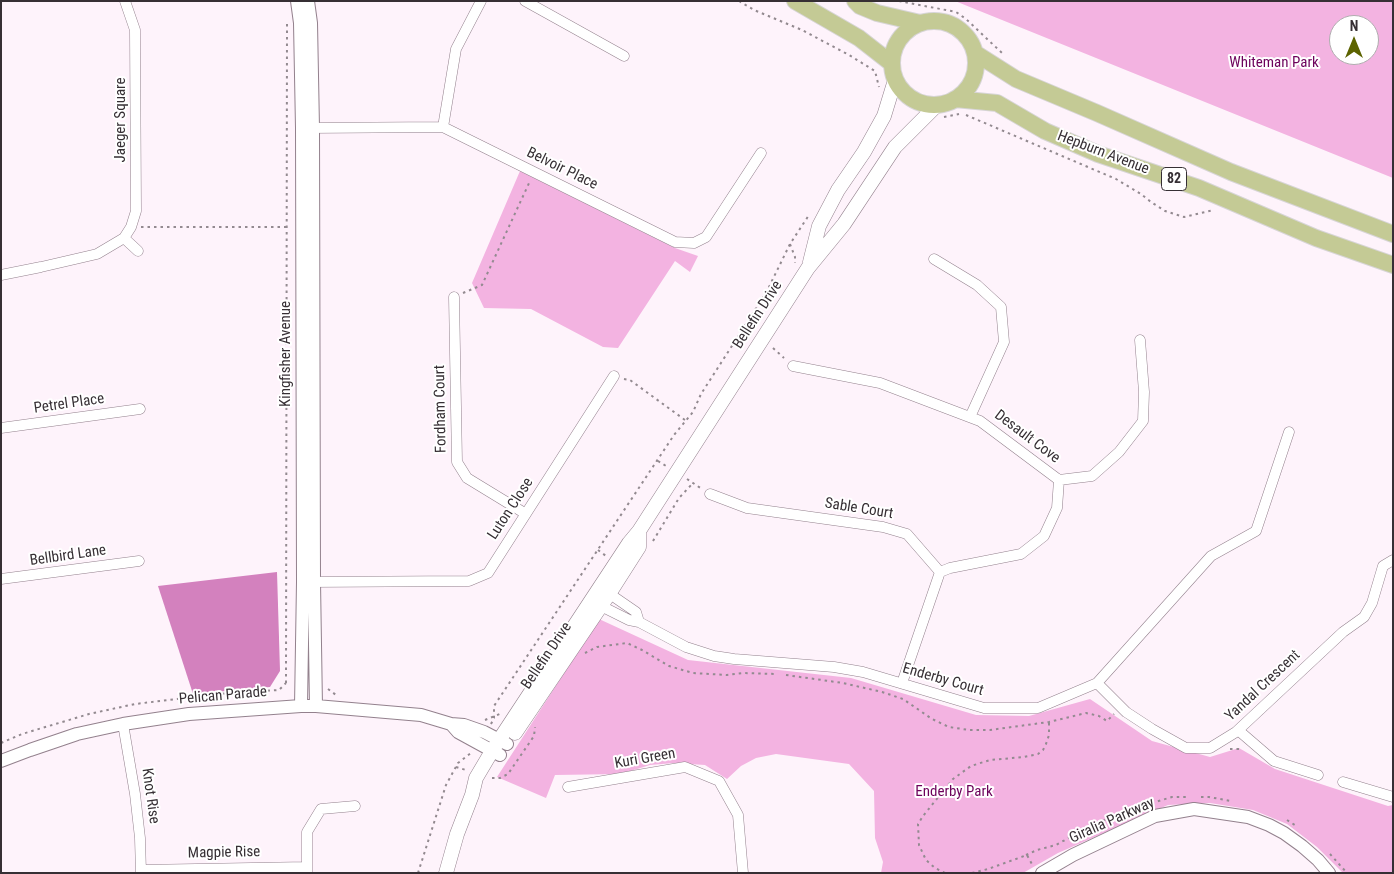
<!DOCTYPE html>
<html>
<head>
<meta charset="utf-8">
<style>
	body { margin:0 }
	#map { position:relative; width:1394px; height:874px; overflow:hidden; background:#fef3fb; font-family:"Roboto Condensed",sans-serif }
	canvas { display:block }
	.frame { position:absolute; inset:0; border:2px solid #362f34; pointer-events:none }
	.north { position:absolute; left:1329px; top:15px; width:50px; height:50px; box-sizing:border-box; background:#fff; border:1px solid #afacae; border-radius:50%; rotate:0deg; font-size:14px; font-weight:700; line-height:20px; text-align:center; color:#362f34 }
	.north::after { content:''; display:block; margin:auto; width:18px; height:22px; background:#5c6300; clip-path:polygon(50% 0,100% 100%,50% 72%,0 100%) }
</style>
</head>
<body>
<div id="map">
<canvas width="1394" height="874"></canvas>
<div class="frame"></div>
<div class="north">N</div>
</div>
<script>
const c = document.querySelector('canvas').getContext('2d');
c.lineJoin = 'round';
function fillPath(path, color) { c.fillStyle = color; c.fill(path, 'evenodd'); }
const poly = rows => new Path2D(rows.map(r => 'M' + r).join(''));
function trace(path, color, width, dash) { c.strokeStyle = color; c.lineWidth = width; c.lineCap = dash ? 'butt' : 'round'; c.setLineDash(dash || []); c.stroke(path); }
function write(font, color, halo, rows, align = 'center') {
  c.font = font + ' "Roboto Condensed",sans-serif'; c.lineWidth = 4; c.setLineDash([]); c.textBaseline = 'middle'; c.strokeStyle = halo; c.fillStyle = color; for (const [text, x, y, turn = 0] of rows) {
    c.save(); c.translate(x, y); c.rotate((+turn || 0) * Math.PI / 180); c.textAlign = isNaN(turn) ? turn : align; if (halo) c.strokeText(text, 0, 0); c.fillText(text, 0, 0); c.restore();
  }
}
fillPath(poly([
	[955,1,1393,1,1393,178],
	[1339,25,1369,25,1369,55,1339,55],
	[520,171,675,248,698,256,690,272,675,261,618,348,603,347,531,309,484,308,472,283],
	[599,619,688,660,851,678,976,715,1029,716,1090,699,1152,741,1210,757,1239,748,1275,769,1388,806,1393,805,1393,873,1343,873,1317,847,1287,824,1253,810,1210,803,1168,805,1058,853,1023,873,881,873,883,862,875,838,874,791,849,764,776,754,756,758,741,766,727,779,705,765,674,763,650,765,621,774,555,775,546,798,497,777]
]), '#f3b3e1');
fillPath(poly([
	[277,572,280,671,270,687,193,694,158,586]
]), '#d381be');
const minor = poly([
	[525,1,624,56],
	[443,127,456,49,481,1],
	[306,128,443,127,675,242,694,243,706,237,761,153],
	[124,238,138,251],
	[934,259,977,285,1001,307,1004,342,970,417],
	[1,275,41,267,97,254,124,238,131,227,136,211,135,30,125,1],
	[454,297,457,462,467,478,526,514],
	[793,366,880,383,980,421,1059,480,1057,508,1044,536,1021,554,950,568,940,572],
	[1,428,140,409],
	[1059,480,1092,476,1119,452,1143,421,1144,392,1140,340],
	[710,494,747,508,883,527,907,534,940,572,902,683],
	[1,579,139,561],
	[307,582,469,581,488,573,614,376],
	[604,590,636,612,639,622],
	[595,603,629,620,639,622,686,647,714,656,734,659,834,667,863,672,984,708,1038,708,1097,683,1211,556,1256,531,1289,432],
	[1097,683,1126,712,1152,729,1186,748,1210,748,1236,732,1343,632,1364,617,1372,603,1383,566,1393,560],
	[123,724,135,794,140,838,141,873],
	[1238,730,1274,761,1318,775],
	[1343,782,1393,797],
	[568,787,685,767,719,781,738,815,743,873],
	[141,870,307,867],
	[307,872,307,832,321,809,355,806]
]);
const tertiary = poly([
	[297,1,300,23,302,128,303,582,301,706],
	[308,1,311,23,313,128,314,582,316,706],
	[451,724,458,732,500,755],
	[1,761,30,750,77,734,123,724,189,714,301,706,316,706,421,715,451,724,464,725,484,732,507,744],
	[1042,873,1073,855,1155,816,1194,809,1248,817,1269,825,1284,833,1302,846,1318,860,1329,873]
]);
const secondary = poly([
	[810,262,819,226,838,190,864,152,884,116,895,80],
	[515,733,609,594,639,547,639,531],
	[446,873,457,834,472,795,476,778,492,751,629,543,639,531,808,268,844,224,895,147,938,104]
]);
const primary = poly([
	[795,1,859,38,891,63],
	[855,1,860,6,877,13,920,23],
	'892 63a42 42 0 1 1 84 0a42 42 0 1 1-84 0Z',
	[975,53,1016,79,1097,113,1231,172,1393,234],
	[955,99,997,103,1045,131,1098,154,1199,188,1316,238,1393,265]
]);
trace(minor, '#93818d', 11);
trace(tertiary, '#93818d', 14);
trace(secondary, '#93818d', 15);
trace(primary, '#d7d5d6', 18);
trace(poly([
	[739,1,754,10,802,30,849,55,875,71,879,87],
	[899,1,956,12,966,19,1002,53],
	[287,24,286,683,289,683],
	[966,115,1116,179,1141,194,1151,202,1165,211,1184,217,1214,210],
	[944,117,959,114],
	[141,227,286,227],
	[790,244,795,257,795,263],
	[463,293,482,285,530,181],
	[773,348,784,358],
	[624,379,630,380,685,420],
	[658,461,666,466],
	[687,479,702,489],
	[653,541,679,498,693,483],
	[598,550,606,556],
	[585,653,597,647,627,643,642,650,669,666,693,673,727,675,743,673,777,674],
	[786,675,843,683,882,692,903,699,932,719,949,727,969,730,990,730,1049,722,1086,713,1099,716,1107,721,1114,714],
	[328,689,336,695],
	[485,720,502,713],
	[491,724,494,718,494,706,674,435,693,412,701,394,766,293,790,244,809,215],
	[1,743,22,734,89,714,135,704,229,693,279,690,286,683],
	[1230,749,1243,749],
	[456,767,466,770],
	[492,778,500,778,508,774,534,736,535,727],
	[1201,797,1209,797,1231,801],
	[1287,820,1298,827],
	[1330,854,1347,873],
	[1026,855,1037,850,1056,845,1083,830,1125,811,1172,797,1186,797],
	[418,873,446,785,458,763,471,753],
	[945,873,935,868,926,860,919,845,918,824,923,816,953,779,971,766,990,760,1024,757,1038,754,1043,750,1046,744,1049,735,1049,722],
	[972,873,988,869,1027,855,1033,866]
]), '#938a90', 2, [2.5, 4]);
trace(minor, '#fff', 10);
trace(tertiary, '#fff', 12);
trace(secondary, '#fff', 14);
trace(primary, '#c4ca95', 16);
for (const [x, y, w] of [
	[1174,179,25]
]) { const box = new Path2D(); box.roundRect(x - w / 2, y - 11.5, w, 23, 4); c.fillStyle = '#fff'; c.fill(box); trace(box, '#362f34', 1); }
write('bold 14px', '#362f34', null, [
	["82",1174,179]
]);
write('15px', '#6c025b', '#fff', [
	["Whiteman Park",1274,63],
	["Enderby Park",954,792]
]);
write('15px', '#362f34', '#fff', [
	["Jaeger Square",121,120,-90],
	["Hepburn Avenue",1103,153,21],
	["Belvoir Place",562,169,26],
	["Bellefin Drive",758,315,-57],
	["Kingfisher Avenue",286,354,-90],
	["Petrel Place",69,404,-8],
	["Fordham Court",441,409,-91],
	["Desault Cove",1027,437,37],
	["Luton Close",511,509,-57],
	["Sable Court",859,509,9],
	["Bellbird Lane",68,556,-8],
	["Bellefin Drive",547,656,-56],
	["Enderby Court",943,680,16],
	["Yandal Crescent",1263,686,-43],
	["Pelican Parade",223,696,-5],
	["Kuri Green",645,759,-10],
	["Knot Rise",150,796,82],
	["Giralia Parkway",1112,821,-24],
	["Magpie Rise",224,853,-1]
]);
</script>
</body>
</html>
